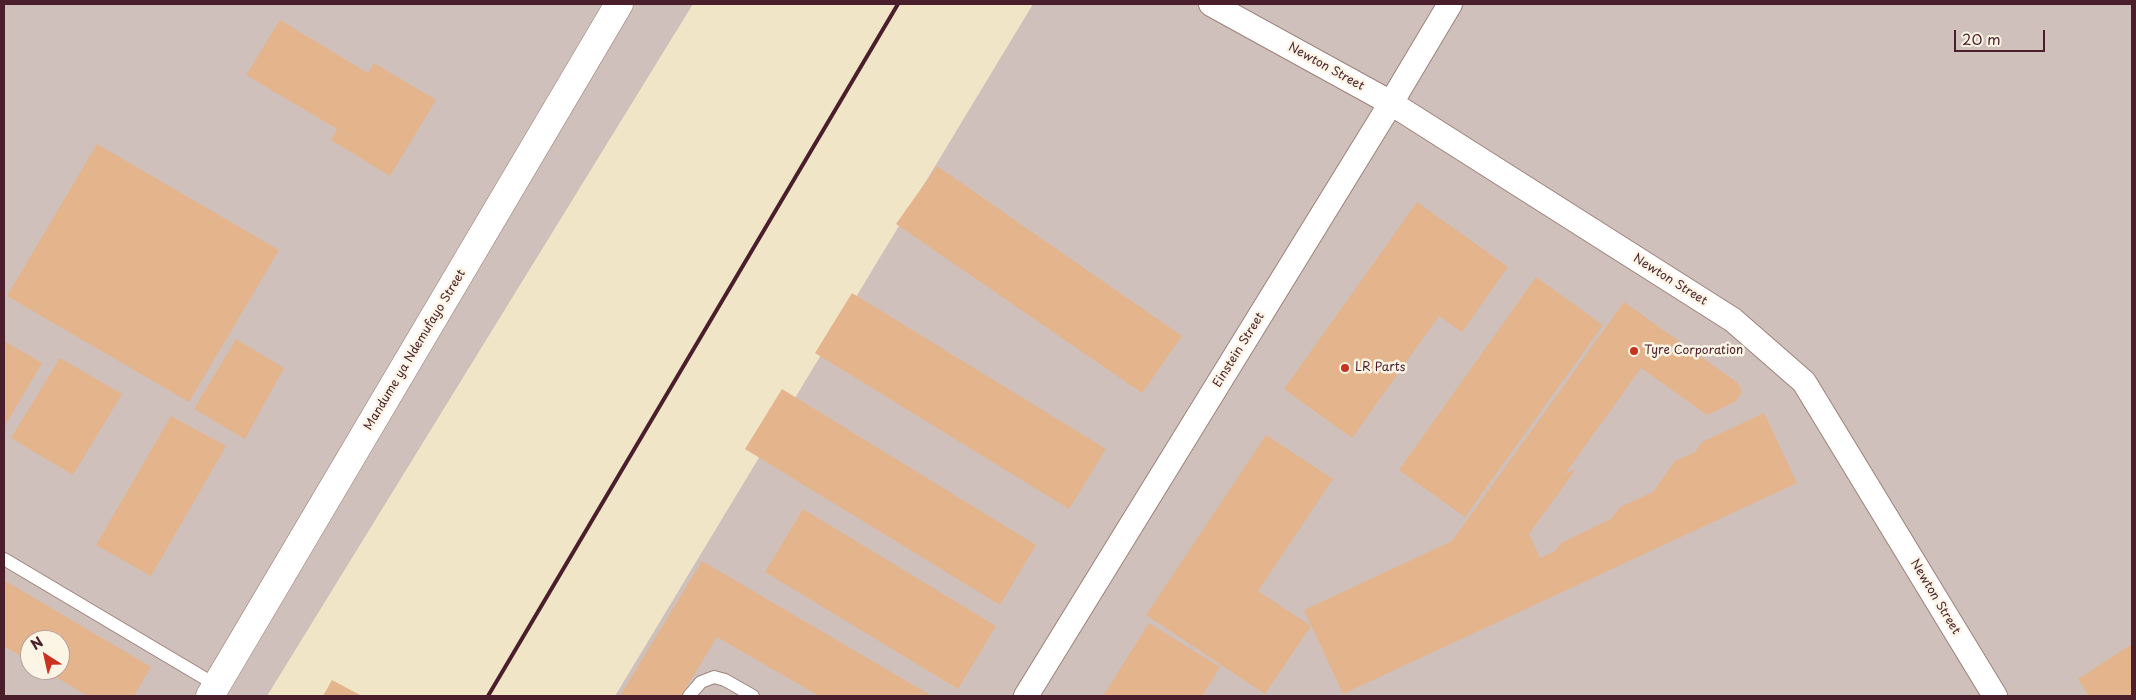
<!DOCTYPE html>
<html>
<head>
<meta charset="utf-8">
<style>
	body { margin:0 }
	#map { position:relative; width:2136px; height:700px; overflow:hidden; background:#f1e5c8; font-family:"Playpen Sans",sans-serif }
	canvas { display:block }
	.frame { position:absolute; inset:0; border:5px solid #4a1f2b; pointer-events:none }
	.north { position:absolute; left:20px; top:630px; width:50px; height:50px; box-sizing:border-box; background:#fcf5e5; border:1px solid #b59f9b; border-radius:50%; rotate:325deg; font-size:14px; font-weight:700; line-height:20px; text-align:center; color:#4a1f2b }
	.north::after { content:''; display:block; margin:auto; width:18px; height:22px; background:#c8321e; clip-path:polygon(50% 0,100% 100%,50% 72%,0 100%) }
	.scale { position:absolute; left:1954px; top:30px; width:91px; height:22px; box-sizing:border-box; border:2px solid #4a1f2b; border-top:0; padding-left:6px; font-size:15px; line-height:18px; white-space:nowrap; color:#4a1f2b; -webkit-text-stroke:4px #fcf5e5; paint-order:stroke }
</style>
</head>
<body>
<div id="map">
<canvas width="2136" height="700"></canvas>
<div class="frame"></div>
<div class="north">N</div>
<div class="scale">20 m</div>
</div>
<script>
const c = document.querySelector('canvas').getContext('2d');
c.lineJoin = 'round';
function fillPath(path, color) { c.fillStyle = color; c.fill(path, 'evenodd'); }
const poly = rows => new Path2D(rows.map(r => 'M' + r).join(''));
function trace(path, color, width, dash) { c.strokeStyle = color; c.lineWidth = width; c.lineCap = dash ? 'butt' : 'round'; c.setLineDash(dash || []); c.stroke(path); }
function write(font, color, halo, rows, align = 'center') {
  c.font = font + ' "Playpen Sans",sans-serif'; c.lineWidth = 5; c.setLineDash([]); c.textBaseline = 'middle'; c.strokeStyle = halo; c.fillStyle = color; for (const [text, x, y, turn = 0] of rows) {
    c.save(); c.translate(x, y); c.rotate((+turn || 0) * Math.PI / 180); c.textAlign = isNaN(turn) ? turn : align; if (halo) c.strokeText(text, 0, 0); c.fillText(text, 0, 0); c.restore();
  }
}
fillPath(poly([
	[4,4,693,4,267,696,4,696],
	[30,640,60,640,60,670,30,670],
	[1033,4,2132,4,2132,696,615,696]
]), '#cfc0bb');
fillPath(poly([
	[280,20,368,73,374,63,436,100,390,176,331,140,337,129,246,75],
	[97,144,279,250,189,402,7,296],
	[937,166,1182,336,1142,393,896,224],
	[1417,202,1508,267,1462,332,1439,316,1352,438,1284,389],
	[1536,277,1603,325,1465,517,1399,470],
	[852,293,1106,449,1069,509,815,353],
	[1624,302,1738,383,1742,392,1735,402,1707,415,1641,368,1565,474,1576,469,1529,534,1540,558,1555,551,1561,543,1611,519,1620,507,1653,492,1675,461,1695,452,1702,442,1764,413,1797,483,1343,694,1304,610,1452,541],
	[236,339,284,368,245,439,194,409],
	[4,341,42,363,4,427],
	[60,358,122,394,73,475,11,438],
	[782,389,1036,545,1000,605,745,449],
	[171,416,226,446,151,576,96,545],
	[1266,435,1333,479,1258,591,1311,626,1265,694,1146,615],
	[803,509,996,626,958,689,765,572],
	[702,561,932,696,819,696,717,637,681,696,620,696],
	[4,580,151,667,134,696,88,696,44,670,60,670,60,640,30,640,30,662,4,646],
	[1149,623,1220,667,1202,696,1103,696],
	[2132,644,2132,696,2089,696,2078,679],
	[332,680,362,696,323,696]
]), '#e4b58d');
const lane = poly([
	[4,559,216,685],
	[689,696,701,682,714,677,725,680,753,696]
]);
const street = poly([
	[1211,4,1391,103,1733,320,1804,382,1995,696],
	[1026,696,1391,103,1450,4]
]);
const secondary = poly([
	[210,696,619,4]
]);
trace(lane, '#9e827a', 14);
trace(street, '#9e827a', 26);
trace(secondary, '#9e827a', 29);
trace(lane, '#fff', 12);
trace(street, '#fff', 24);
trace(secondary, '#fff', 28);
trace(poly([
	[488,696,898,4]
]), '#4a1f2b', 4);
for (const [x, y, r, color] of [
	[1634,351,5,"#c8321e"],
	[1345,368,5,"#c8321e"]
]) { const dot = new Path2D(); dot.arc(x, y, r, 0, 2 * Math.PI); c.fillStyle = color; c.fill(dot); trace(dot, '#fcf5e5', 2); }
write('12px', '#4a1f2b', '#fcf5e5', [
	["Newton Street",1326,67,29],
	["Newton Street",1670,280,32],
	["Mandume ya Ndemufayo Street",415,350,-59],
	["Einstein Street",1239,350,-58],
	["Newton Street",1935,597,59]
]);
write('12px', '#4a1f2b', '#fcf5e5', [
	["Tyre Corporation",1644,351],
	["LR Parts",1355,368]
], 'left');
</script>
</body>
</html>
